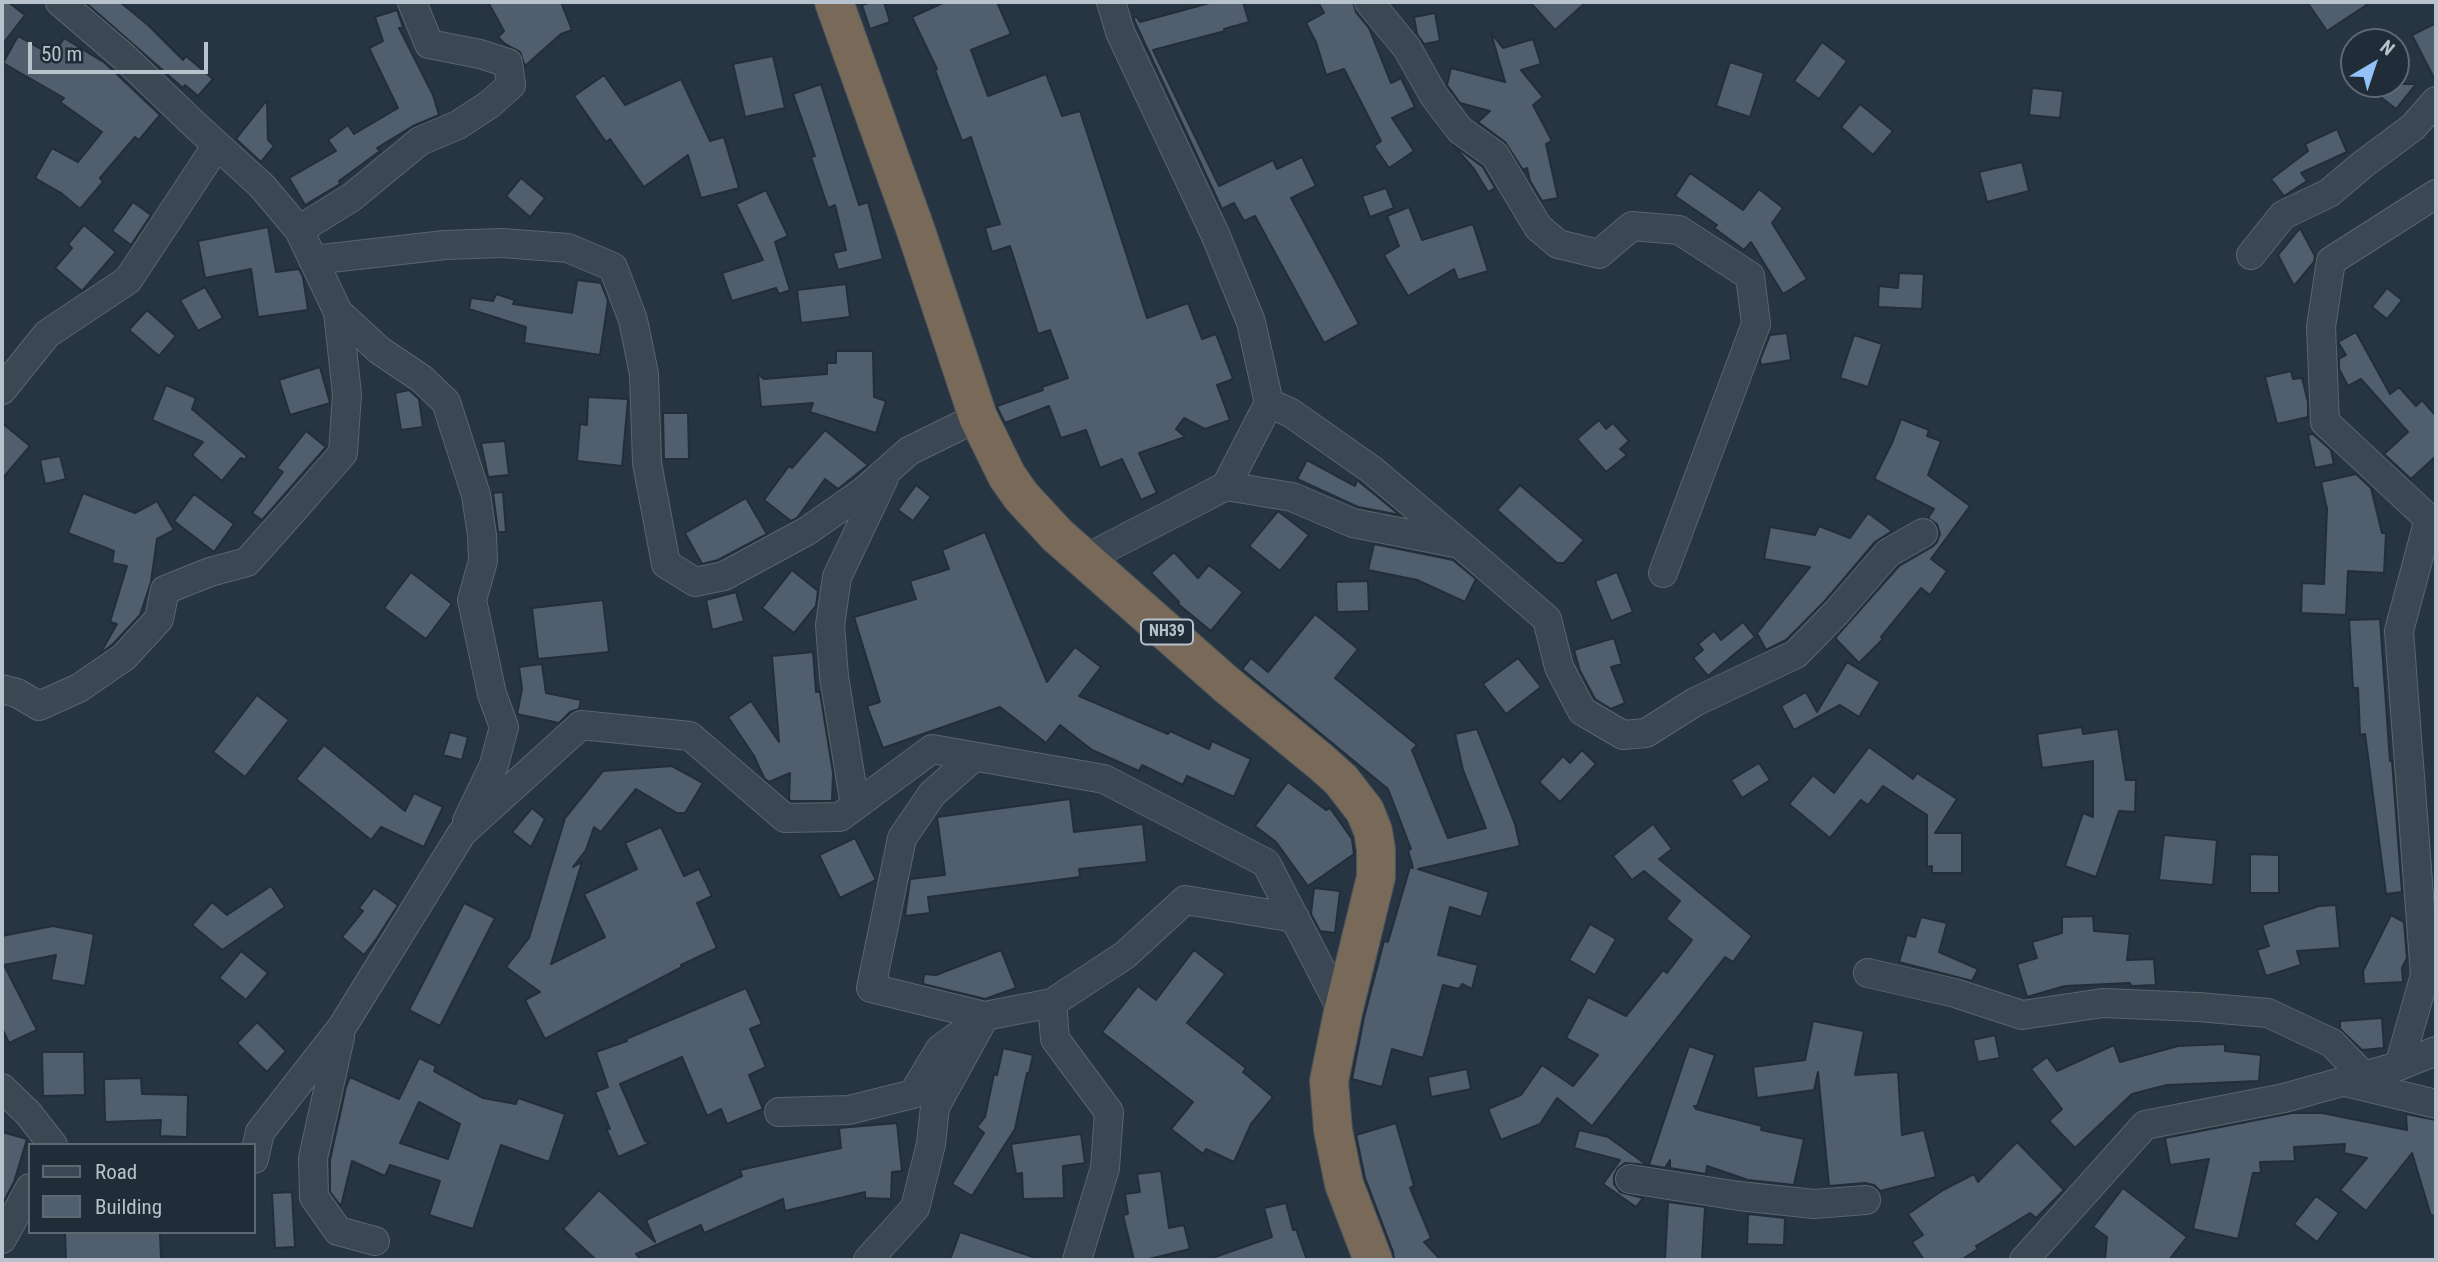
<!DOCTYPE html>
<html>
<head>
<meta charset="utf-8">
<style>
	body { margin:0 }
	#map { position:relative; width:2438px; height:1262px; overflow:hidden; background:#273542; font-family:"Roboto Condensed",sans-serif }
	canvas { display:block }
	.frame { position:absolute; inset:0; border:4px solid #b8c2cc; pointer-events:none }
	.legend { position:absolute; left:28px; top:1143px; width:228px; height:91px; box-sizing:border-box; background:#202c37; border:2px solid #5d6873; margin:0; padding:9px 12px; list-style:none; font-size:21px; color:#b8c2cc }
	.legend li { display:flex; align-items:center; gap:14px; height:35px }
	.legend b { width:35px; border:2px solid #5d6873 }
	.north { position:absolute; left:2340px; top:28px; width:70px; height:70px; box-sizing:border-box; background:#202c37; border:2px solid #5d6873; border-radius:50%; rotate:39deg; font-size:19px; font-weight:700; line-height:28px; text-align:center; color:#b8c2cc }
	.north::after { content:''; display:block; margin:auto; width:24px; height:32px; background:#92c2f7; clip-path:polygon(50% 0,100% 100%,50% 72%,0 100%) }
	.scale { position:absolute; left:28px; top:42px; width:180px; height:32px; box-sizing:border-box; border:4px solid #b8c2cc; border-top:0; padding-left:9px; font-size:21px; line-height:24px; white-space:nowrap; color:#b8c2cc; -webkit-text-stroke:5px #202c37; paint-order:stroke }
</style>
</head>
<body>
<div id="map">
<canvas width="2438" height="1262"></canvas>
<div class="frame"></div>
<ul class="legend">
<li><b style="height:9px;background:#3b4752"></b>Road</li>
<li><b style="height:19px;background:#505e6d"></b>Building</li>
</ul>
<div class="north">N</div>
<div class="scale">50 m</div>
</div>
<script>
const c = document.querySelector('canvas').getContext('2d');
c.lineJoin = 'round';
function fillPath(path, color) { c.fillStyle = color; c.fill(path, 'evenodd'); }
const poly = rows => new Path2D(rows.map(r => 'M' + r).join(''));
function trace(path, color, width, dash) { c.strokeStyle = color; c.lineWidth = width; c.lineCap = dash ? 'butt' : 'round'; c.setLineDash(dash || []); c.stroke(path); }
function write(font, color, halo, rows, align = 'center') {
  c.font = font + ' "Roboto Condensed",sans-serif'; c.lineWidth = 6; c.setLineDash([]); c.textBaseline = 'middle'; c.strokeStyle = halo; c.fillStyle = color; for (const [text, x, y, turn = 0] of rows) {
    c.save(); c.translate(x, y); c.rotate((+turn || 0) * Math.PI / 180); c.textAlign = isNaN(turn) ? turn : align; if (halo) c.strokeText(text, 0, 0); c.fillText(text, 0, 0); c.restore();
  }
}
const building = poly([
	[2,2,8,2,25,15,2,45,2,2],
	[85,2,120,2,148,25,183,60,186,56,213,79,198,96,185,85,183,88,85,2],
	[488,2,561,2,572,30,561,34,525,66,520,52,505,44,498,37,504,31,488,2],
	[872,2,884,2,890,22,870,29,862,5,872,2],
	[945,2,997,2,1011,34,971,50,988,96,1046,74,1062,116,1080,111,1147,318,1188,303,1202,339,1216,334,1233,379,1217,385,1230,420,1205,429,1184,418,1176,429,1185,437,1139,453,1157,493,1141,500,1122,459,1100,468,1086,430,1061,438,1049,406,1005,423,998,409,997,406,1043,390,1042,387,1068,378,1050,330,1038,334,1010,246,992,252,985,228,1000,224,971,137,962,141,935,70,937,69,912,17,945,2],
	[1213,2,1243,2,1249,22,1224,29,1225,31,1153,50,1219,186,1273,160,1277,169,1302,157,1316,186,1291,198,1359,324,1324,343,1255,216,1244,221,1234,203,1222,209,1133,18,1137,17,1140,22,1213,2],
	[1318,2,1353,2,1356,12,1369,28,1391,83,1401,78,1415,107,1392,118,1414,151,1389,168,1374,146,1381,141,1344,69,1326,75,1316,42,1306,23,1324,13,1318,2],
	[1530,2,1586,2,1555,30,1530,2],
	[2307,2,2371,2,2327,31,2307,2],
	[397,10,403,27,399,28,433,95,439,115,413,126,377,148,380,151,339,181,340,184,305,205,289,178,336,151,328,140,348,125,354,134,398,108,369,48,383,41,375,17,397,10],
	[1435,13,1440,41,1424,44,1417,34,1414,17,1435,13],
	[2436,23,2436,82,2412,35,2436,23],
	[1491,33,1503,48,1533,39,1541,64,1521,70,1543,97,1533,105,1552,141,1546,144,1558,198,1542,201,1530,181,1527,168,1523,170,1505,142,1478,122,1490,111,1460,103,1447,85,1451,68,1505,82,1491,33],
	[18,36,53,56,64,38,105,63,160,115,139,140,135,137,100,178,103,182,80,209,61,193,35,178,52,148,78,162,102,132,60,102,64,98,3,63,18,36],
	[1822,42,1847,61,1819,99,1794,81,1822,42],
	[773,56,785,108,745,117,733,64,773,56],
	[1730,62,1764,73,1750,117,1716,106,1730,62],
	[604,75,625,105,681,79,710,141,724,137,739,188,701,198,688,155,644,187,610,139,606,142,574,96,604,75],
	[821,84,859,205,868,202,883,259,838,270,833,253,846,250,835,205,828,208,811,157,815,156,793,94,821,84],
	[2364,84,2416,84,2396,109,2364,84],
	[2032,88,2063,91,2060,118,2029,115,2032,88],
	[267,100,268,140,274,146,261,162,236,139,267,100],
	[1860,104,1893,131,1873,155,1841,127,1860,104],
	[2337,129,2347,152,2301,173,2307,181,2284,196,2271,179,2308,151,2305,144,2337,129],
	[1453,145,1483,167,1495,188,1488,192,1474,169,1453,145],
	[2022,162,2029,191,1987,202,1979,172,2022,162],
	[1690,173,1743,210,1759,189,1783,208,1772,223,1807,279,1783,294,1751,242,1744,250,1714,228,1717,225,1675,196,1690,173],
	[521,178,545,198,530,217,506,196,521,178],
	[1386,188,1394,208,1370,217,1362,196,1386,188],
	[766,190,788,236,775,242,790,290,779,294,776,288,732,301,722,273,763,260,736,204,766,190],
	[133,202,151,215,131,245,112,231,133,202],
	[1409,207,1422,240,1473,224,1488,271,1458,280,1454,269,1408,296,1384,255,1399,246,1387,216,1409,207],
	[84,225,116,252,82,291,55,268,72,248,68,244,84,225],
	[268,227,276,272,299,269,303,277,308,310,258,317,251,269,205,278,198,241,268,227],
	[2300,228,2315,256,2314,262,2294,286,2278,255,2300,228],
	[1899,273,1924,274,1922,309,1878,307,1879,286,1898,288,1899,273],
	[577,280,601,283,608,301,600,355,524,343,526,327,469,309,471,298,493,301,496,294,515,300,513,304,572,313,577,280],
	[846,284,850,317,801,323,797,290,846,284],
	[205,287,223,318,198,331,180,300,205,287],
	[2387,288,2402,300,2387,319,2372,307,2387,288],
	[147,310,176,336,159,356,129,330,147,310],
	[2356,332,2390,394,2399,387,2416,406,2422,400,2436,416,2436,456,2411,479,2384,454,2408,432,2361,379,2348,386,2339,369,2339,359,2346,355,2338,342,2356,332],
	[1787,333,1791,360,1761,365,1760,360,1770,335,1787,333],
	[1854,335,1882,344,1868,387,1840,378,1854,335],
	[836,351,873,351,874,397,886,401,876,433,810,412,813,403,761,407,758,374,764,379,827,374,827,363,836,363,836,351],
	[320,367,330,403,290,415,279,380,320,367],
	[2291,371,2293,379,2302,378,2308,402,2308,417,2277,424,2265,377,2291,371],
	[166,385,196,398,192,409,247,456,245,460,241,458,222,481,192,455,203,442,152,420,166,385],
	[409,390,419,399,423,427,401,430,395,393,409,390],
	[588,397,628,399,622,466,577,461,580,424,587,425,588,397],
	[663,413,688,413,689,459,664,459,663,413],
	[1901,419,1929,430,1927,436,1941,441,1928,475,1970,506,1931,559,1947,571,1930,595,1921,588,1881,637,1883,639,1859,663,1835,638,1899,566,1932,547,1937,542,1940,534,1937,524,1928,518,1934,509,1874,479,1892,443,1901,419],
	[1599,420,1606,429,1613,423,1629,441,1620,449,1627,455,1606,472,1577,439,1599,420],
	[2,423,30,446,2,479,2,423],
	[825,430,868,465,838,489,825,479,797,518,791,521,764,500,789,466,792,468,825,430],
	[306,431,326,447,262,520,252,513,283,472,277,468,306,431],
	[2313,434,2331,450,2334,464,2315,468,2308,435,2313,434],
	[505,441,509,475,488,477,481,443,505,441],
	[60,456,66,479,45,484,40,460,60,456],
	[1307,460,1355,486,1357,480,1400,515,1358,507,1297,479,1307,460],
	[2356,474,2371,488,2382,533,2386,533,2384,573,2348,571,2346,615,2301,613,2302,583,2324,584,2327,509,2321,482,2356,474],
	[916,485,931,497,913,521,898,510,916,485],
	[1520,485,1584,540,1564,563,1557,563,1497,510,1520,485],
	[503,492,506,532,498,532,493,493,503,492],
	[83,493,135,513,157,501,174,530,157,539,151,582,140,615,113,644,100,654,117,624,110,622,127,566,112,563,114,551,68,533,83,493],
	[194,494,234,524,214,552,174,521,194,494],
	[746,498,767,534,718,560,702,564,685,533,746,498],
	[1278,511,1309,535,1280,571,1249,546,1278,511],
	[1868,513,1892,531,1875,542,1824,602,1786,640,1766,650,1757,633,1810,567,1764,559,1770,527,1815,535,1819,526,1850,538,1868,513],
	[985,532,1047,682,1075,647,1101,667,1079,696,1168,734,1170,731,1209,749,1212,741,1251,759,1234,797,1187,776,1183,785,1142,765,1139,771,1092,750,1060,725,1046,743,1000,707,883,748,867,706,880,702,854,617,916,599,910,581,949,569,942,550,985,532],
	[1374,544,1453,560,1476,579,1465,602,1417,580,1368,570,1374,544],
	[1174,552,1198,578,1209,565,1243,592,1211,631,1178,604,1179,602,1151,573,1174,552],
	[792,570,818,591,816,606,794,633,762,608,792,570],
	[411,572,452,604,426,639,384,608,411,572],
	[1617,572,1633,612,1611,621,1595,581,1617,572],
	[1368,581,1369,611,1337,612,1336,582,1368,581],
	[736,592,744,621,712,630,706,600,736,592],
	[603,600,609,652,538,659,532,608,603,600],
	[1315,614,1358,649,1335,678,1417,745,1412,750,1448,838,1486,828,1463,770,1455,734,1477,729,1515,824,1520,846,1418,869,1489,892,1481,917,1450,907,1438,955,1478,965,1472,989,1462,984,1459,989,1443,985,1423,1058,1392,1049,1382,1087,1352,1079,1364,1017,1384,941,1388,942,1410,867,1413,868,1408,850,1411,849,1388,789,1242,669,1251,658,1268,672,1315,614],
	[2380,619,2390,761,2392,761,2402,892,2386,894,2365,734,2360,735,2358,688,2353,688,2349,620,2380,619],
	[1743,622,1755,637,1708,676,1693,658,1703,650,1698,644,1714,631,1721,640,1743,622],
	[1614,638,1622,664,1611,667,1625,703,1611,709,1595,699,1580,671,1574,650,1614,638],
	[813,652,816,692,820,692,833,773,832,801,791,801,789,800,790,773,769,782,764,778,754,756,728,717,751,701,779,742,772,656,813,652],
	[1518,658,1541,687,1506,714,1483,684,1518,658],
	[1847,662,1880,682,1859,717,1840,705,1794,730,1781,706,1806,692,1817,712,1847,662],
	[542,664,546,693,581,700,579,709,570,712,559,723,517,714,522,689,519,667,542,664],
	[257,695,289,720,245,777,213,752,257,695],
	[2082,727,2083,734,2118,729,2126,780,2136,780,2135,812,2119,811,2096,877,2065,866,2083,813,2093,817,2093,761,2042,768,2037,734,2082,727],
	[450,732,468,737,462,760,443,755,450,732],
	[324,745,405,811,414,793,443,807,424,847,381,827,371,840,296,779,324,745],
	[1869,747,1913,779,1917,773,1957,799,1935,833,1962,833,1962,873,1932,873,1932,866,1927,867,1927,815,1883,786,1868,805,1861,800,1830,838,1789,804,1813,775,1834,793,1869,747],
	[1582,750,1596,764,1560,802,1539,782,1563,756,1570,763,1582,750],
	[1759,763,1770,780,1742,798,1731,780,1759,763],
	[672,766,703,783,685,813,677,813,636,789,601,832,594,827,586,850,573,867,582,862,551,964,605,937,584,894,637,869,625,843,661,827,684,876,699,869,712,896,697,903,717,948,681,965,682,967,545,1039,525,1000,540,992,506,967,529,938,565,818,603,771,672,766],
	[1288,782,1326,810,1330,808,1352,839,1354,854,1308,886,1276,842,1255,826,1288,782],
	[1070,799,1074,832,1143,824,1147,862,1079,869,1080,877,928,897,930,913,905,916,910,879,945,875,937,817,1070,799],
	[532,808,545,819,531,847,512,832,532,808],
	[1653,824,1672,849,1659,859,1752,936,1733,962,1725,957,1592,1126,1557,1098,1540,1124,1501,1140,1488,1109,1521,1095,1542,1065,1573,1086,1598,1055,1566,1038,1588,997,1626,1016,1663,970,1667,973,1692,940,1666,919,1680,901,1644,871,1632,880,1613,856,1653,824],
	[2164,835,2217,840,2213,885,2159,880,2164,835],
	[855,838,876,880,840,898,819,855,855,838],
	[2250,854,2279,855,2279,893,2250,893,2250,854],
	[271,886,285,907,222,950,192,925,212,902,227,915,271,886],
	[374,888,398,905,377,938,364,955,342,937,363,911,359,908,374,888],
	[1314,888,1340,891,1335,933,1320,931,1311,914,1314,888],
	[464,903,495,918,440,1026,409,1010,464,903],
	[2336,905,2340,948,2297,951,2301,965,2266,976,2257,950,2269,946,2262,925,2319,906,2336,905],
	[2391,915,2404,922,2407,958,2402,968,2403,982,2364,984,2363,971,2391,915],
	[2093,916,2094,931,2130,934,2127,960,2154,959,2156,985,2131,986,2130,983,2065,986,2027,997,2017,964,2037,958,2032,942,2062,933,2062,917,2093,916],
	[1921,917,1947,923,1939,952,1978,969,1972,981,1899,962,1907,935,1915,937,1921,917],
	[1590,924,1616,939,1595,975,1569,960,1590,924],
	[53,926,94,934,85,986,51,980,56,955,4,965,37,1030,9,1043,2,1028,2,936,53,926],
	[1001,950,1016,988,985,999,923,984,924,974,936,975,1001,950],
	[1194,950,1225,974,1187,1023,1246,1068,1243,1072,1273,1097,1251,1124,1234,1162,1206,1149,1203,1154,1171,1129,1193,1102,1102,1032,1138,986,1156,1000,1194,950],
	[241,951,268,973,246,1000,219,978,241,951],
	[746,988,762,1024,750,1029,766,1067,749,1075,763,1109,727,1124,721,1109,707,1116,682,1057,620,1084,645,1141,650,1143,618,1157,606,1128,610,1129,595,1092,608,1087,596,1052,627,1041,626,1039,746,988],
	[2382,1018,2384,1048,2362,1050,2340,1029,2340,1021,2382,1018],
	[1813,1021,1864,1031,1855,1075,1898,1072,1902,1135,1924,1130,1936,1177,1880,1191,1874,1185,1865,1183,1829,1186,1818,1072,1814,1090,1757,1098,1753,1067,1805,1060,1813,1021],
	[257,1022,286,1051,267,1072,237,1043,257,1022],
	[1995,1035,2000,1058,1978,1062,1973,1040,1995,1035],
	[2225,1044,2225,1051,2261,1055,2259,1081,2167,1085,2132,1094,2075,1148,2049,1121,2062,1109,2031,1069,2047,1057,2057,1071,2114,1045,2120,1062,2178,1046,2225,1044],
	[1689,1046,1715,1055,1697,1106,1694,1106,1696,1109,1762,1126,1761,1130,1804,1139,1794,1185,1748,1180,1707,1166,1706,1174,1670,1168,1670,1160,1665,1168,1649,1165,1689,1046],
	[1003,1048,1033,1055,1029,1073,1027,1073,1015,1129,972,1196,952,1184,984,1133,977,1127,985,1117,994,1074,997,1075,1003,1048],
	[42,1052,84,1052,85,1095,43,1096,42,1052],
	[419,1058,436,1066,434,1071,483,1098,516,1104,518,1098,565,1114,549,1162,501,1145,473,1229,429,1215,440,1181,390,1165,385,1176,352,1161,341,1206,330,1192,330,1160,346,1087,350,1077,399,1099,419,1058],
	[419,1102,460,1124,448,1159,400,1143,419,1102],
	[1467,1069,1471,1089,1431,1097,1428,1077,1467,1069],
	[141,1078,142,1094,188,1095,187,1137,160,1136,161,1120,105,1122,104,1079,141,1078],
	[2292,1113,2322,1113,2407,1130,2406,1114,2436,1120,2436,1215,2431,1216,2412,1153,2366,1211,2340,1190,2367,1158,2344,1153,2345,1144,2294,1147,2295,1161,2260,1162,2261,1173,2253,1173,2238,1239,2193,1229,2209,1159,2170,1165,2165,1138,2292,1113],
	[897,1123,902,1171,892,1172,891,1199,865,1198,865,1192,785,1211,783,1199,704,1233,701,1225,636,1254,641,1260,596,1260,563,1229,599,1190,655,1242,646,1220,742,1176,740,1170,841,1148,839,1128,897,1123],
	[1396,1123,1414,1186,1410,1188,1431,1238,1424,1242,1441,1260,1394,1260,1393,1252,1365,1178,1356,1135,1396,1123],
	[1579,1130,1608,1137,1647,1165,1625,1163,1618,1168,1614,1176,1614,1184,1620,1192,1643,1198,1636,1207,1603,1184,1620,1160,1574,1148,1579,1130],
	[2,1132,27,1139,14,1182,2,1205,2,1132],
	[1081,1134,1085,1163,1063,1166,1064,1198,1023,1199,1022,1173,1016,1174,1011,1144,1081,1134],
	[2017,1142,2064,1190,2036,1218,2030,1213,1976,1246,1978,1249,1961,1260,1924,1260,1912,1242,1923,1235,1908,1214,1943,1190,1974,1174,1978,1182,2017,1142],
	[1161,1171,1169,1228,1184,1225,1190,1249,1145,1260,1134,1260,1123,1215,1128,1214,1125,1194,1140,1192,1137,1174,1161,1171],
	[2123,1188,2187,1237,2169,1260,2105,1260,2107,1237,2093,1227,2123,1188],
	[292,1192,295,1247,275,1248,272,1193,292,1192],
	[2316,1196,2339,1213,2317,1242,2294,1224,2316,1196],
	[1668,1202,1705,1207,1702,1260,1665,1260,1668,1202],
	[1286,1203,1293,1230,1296,1229,1307,1260,1215,1260,1215,1257,1272,1237,1264,1208,1286,1203],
	[1748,1214,1785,1218,1784,1245,1747,1244,1748,1214],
	[65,1232,160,1232,161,1260,66,1260,65,1232],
	[960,1232,1033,1257,1033,1260,950,1260,960,1232]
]);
fillPath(building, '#505e6d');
trace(building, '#222e39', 2);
const street = poly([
	[60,2,124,57,195,125,262,186,299,230,338,312,379,350,422,379,446,402,476,495,482,535,483,561,472,600,492,694,504,727,494,765,467,821],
	[1369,2,1407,48,1434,96,1460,130,1495,155,1538,227,1558,244,1599,254,1632,226,1679,230,1750,276,1756,324,1663,573],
	[299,230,352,197,420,141,458,125,490,104,511,85,508,63,480,54,429,44,412,2],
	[2251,255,2283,215,2329,193,2362,165,2413,127,2436,101],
	[313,260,445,245,502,243,568,248,613,267,633,320,644,374,647,463,666,564,695,582,724,576,807,531,864,491,909,451,978,417],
	[2,390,47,334,128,280,217,145],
	[1269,403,1291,413,1372,470,1455,540],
	[1226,486,1292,497,1353,523,1460,544,1547,619,1559,667,1582,711,1623,735,1646,733,1695,702,1796,654,1836,613,1888,553,1923,533],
	[1085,559,1226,486,1269,403,1251,322,1215,234,1120,32,1111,2],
	[2,689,17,693,39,706,79,688,124,657,159,619,165,590,210,572,247,562,295,508,343,453,347,394,338,312],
	[855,805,834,677,830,625,837,577,884,478],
	[1868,973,1955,993,2022,1015,2103,1003,2198,1007,2268,1013,2332,1043,2364,1076],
	[1052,1003,1055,1039,1109,1112,1105,1168,1077,1260],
	[340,1037,313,1158,314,1197,338,1231,375,1241],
	[2399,1066,2425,975,2399,631,2429,519,2325,422,2321,327,2331,261,2436,194],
	[2345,1082,2436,1104],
	[2,1088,28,1113,53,1145],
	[779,1112,849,1110,913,1094,940,1049,985,1016,871,988,902,838,932,794,974,757],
	[254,1159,260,1132,342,1027,462,833,581,725,690,736,785,818,840,817,932,749,1104,779,1266,863,1343,1012],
	[1630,1179,1739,1196,1814,1204,1866,1200],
	[2,1239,30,1188],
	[868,1260,915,1208,931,1144,935,1107,985,1016,1052,1003,1125,955,1185,900,1295,918],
	[2024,1260,2145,1125,2284,1098,2399,1066,2436,1051]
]);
const highway = poly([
	[834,2,916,231,978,417,1007,476,1021,496,1057,535,1227,685,1321,762,1341,780,1365,811,1373,831,1376,849,1376,877,1343,1012,1329,1081,1333,1130,1344,1184,1373,1260]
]);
trace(street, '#59656f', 30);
trace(highway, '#46525c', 40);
trace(street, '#3b4752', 28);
trace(highway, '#786958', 38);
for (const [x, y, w] of [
	[1167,632,52]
]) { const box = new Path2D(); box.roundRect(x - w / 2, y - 12.5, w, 25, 5); c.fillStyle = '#202c37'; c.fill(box); trace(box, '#b8c2cc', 2); }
write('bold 16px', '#b8c2cc', null, [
	["NH39",1167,632]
]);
</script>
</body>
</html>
